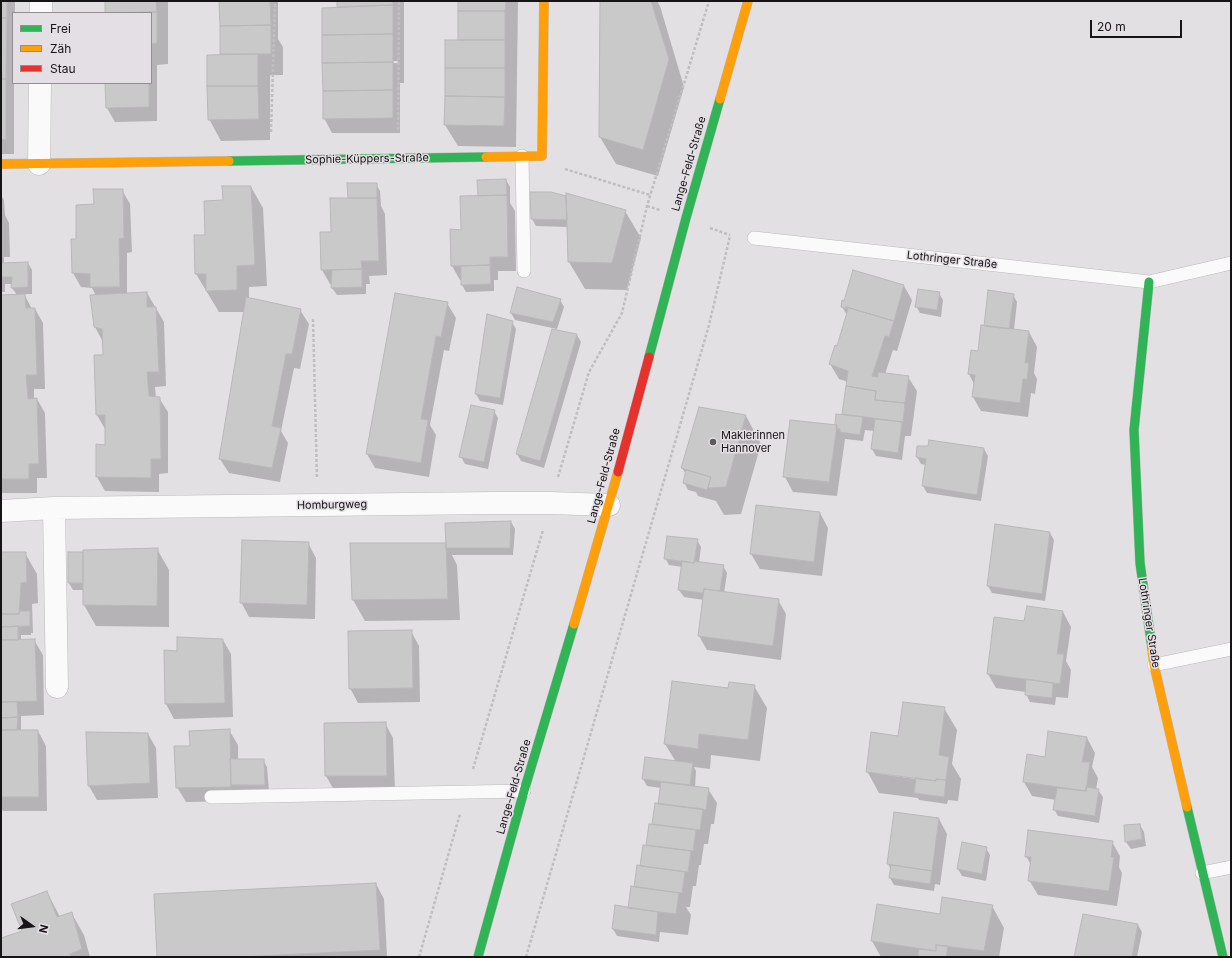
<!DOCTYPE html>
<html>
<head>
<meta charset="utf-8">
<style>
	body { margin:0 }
	#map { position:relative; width:1232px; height:958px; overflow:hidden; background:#e3e0e3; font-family:Inter,sans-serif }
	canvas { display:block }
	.frame { position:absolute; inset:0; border:2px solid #161416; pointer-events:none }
	.legend { position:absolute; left:12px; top:12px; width:140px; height:72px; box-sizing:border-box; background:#e4dfe4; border:1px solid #928e92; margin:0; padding:5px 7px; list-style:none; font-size:12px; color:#161416 }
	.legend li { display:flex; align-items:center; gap:8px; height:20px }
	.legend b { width:20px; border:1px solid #928e92 }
	.north { position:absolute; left:12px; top:906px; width:40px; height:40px; -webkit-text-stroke:3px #e4dfe4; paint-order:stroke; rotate:104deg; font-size:11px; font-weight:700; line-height:16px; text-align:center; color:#161416 }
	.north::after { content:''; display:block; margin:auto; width:14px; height:18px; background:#161416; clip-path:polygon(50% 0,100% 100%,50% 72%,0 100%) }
	.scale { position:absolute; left:1090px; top:20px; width:92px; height:18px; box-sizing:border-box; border:2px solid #161416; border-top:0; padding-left:5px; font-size:12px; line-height:14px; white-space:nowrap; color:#161416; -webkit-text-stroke:3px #e4dfe4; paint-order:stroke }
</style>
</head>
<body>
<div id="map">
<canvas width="1232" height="958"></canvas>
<div class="frame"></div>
<ul class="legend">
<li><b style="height:5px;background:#30b455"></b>Frei</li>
<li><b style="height:5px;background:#ff9f0a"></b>Zäh</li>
<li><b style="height:5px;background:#e5322d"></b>Stau</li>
</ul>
<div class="north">N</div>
<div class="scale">20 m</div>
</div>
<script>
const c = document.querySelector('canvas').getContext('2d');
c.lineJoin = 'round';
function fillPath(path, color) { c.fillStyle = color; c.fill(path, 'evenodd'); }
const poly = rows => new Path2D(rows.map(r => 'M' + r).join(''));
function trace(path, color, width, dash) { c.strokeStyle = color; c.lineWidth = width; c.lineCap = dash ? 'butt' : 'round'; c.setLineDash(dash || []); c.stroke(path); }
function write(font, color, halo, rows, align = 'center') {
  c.font = font + ' Inter,sans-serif'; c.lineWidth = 3; c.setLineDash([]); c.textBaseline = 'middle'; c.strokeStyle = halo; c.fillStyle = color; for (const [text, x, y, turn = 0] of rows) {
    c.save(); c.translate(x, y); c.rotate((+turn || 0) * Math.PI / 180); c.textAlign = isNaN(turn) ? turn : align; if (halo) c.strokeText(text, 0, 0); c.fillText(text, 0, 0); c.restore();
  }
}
fillPath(poly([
	[1,1,15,1,15,13,13,13,13,83,14,83,14,154,1,154],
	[105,1,168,1,168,64,157,65,157,121,115,122,107,108,106,83,151,83,151,13,105,13],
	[220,1,278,1,278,39,283,47,283,75,270,75,270,140,221,141,209,119,221,55],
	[338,1,404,1,404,83,400,83,400,133,332,133,324,118],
	[398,61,398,63,334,64,334,62],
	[459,1,518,1,516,147,458,146,445,125,459,41],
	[601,1,657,1,660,6,684,87,658,176,616,164,600,137],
	[506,180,510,187,510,203,515,211,516,271,498,271,498,280,494,280,494,291,466,292,462,285,462,280,460,280,452,266,462,231,479,196],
	[376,184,380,191,381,206,385,214,387,275,369,276,370,284,366,284,366,294,337,295,332,288,333,284,330,284,322,270,332,233,350,199],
	[251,187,263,208,267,286,249,287,249,299,300,310,309,324,300,369,294,368,281,431,288,443,280,482,229,473,220,459,244,312,219,312,196,274,206,236,224,201],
	[122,190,130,204,132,252,127,253,127,294,147,293,164,322,166,386,155,387,156,398,159,398,168,412,168,473,159,474,159,492,105,491,97,477,106,446,105,429,97,415,104,356,103,342,95,327,96,296,92,288,81,287,73,273,77,240,95,205],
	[531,193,565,196,567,200,625,211,641,238,627,290,585,289,569,262,568,227,536,226,532,219],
	[1,195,4,200,5,215,9,223,10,257,4,257,4,264,28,263,32,270,32,294,24,294,32,309,35,309,43,323,45,389,34,389,34,399,37,399,45,413,47,478,37,478,37,493,1,493,1,296,17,295,12,288,12,284,5,284,5,292,1,292],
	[904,286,912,300,897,351,893,350,885,374,908,377,917,391,911,436,905,436,902,460,876,456,872,449,874,431,865,430,863,441,845,439,837,496,793,492,785,477,791,421,836,425,837,415,845,416,843,413,848,382,839,379,830,364,838,347,847,315,842,307],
	[939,293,943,300,941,317,920,313,916,306],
	[1013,295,1017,302,1014,330,1029,332,1037,347,1034,373,1037,379,1035,394,1031,393,1028,417,981,411,973,397,974,384,969,374,979,352,986,327],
	[560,300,564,307,557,329,515,320,511,313],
	[447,303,456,318,449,351,444,350,430,425,436,435,429,477,375,468,367,454],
	[512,322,516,329,503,405,480,401,476,394],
	[577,335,581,342,544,468,521,461,517,454],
	[494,411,498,418,488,469,465,464,461,457],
	[746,416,761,444,741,514,724,515,716,501,698,496,696,492,688,490,684,482,686,474,682,468],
	[918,447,984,449,988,456,981,501,927,493,923,486,926,465,921,464,917,457],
	[820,513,828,528,822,576,760,569,751,554],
	[511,522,515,529,513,555,452,555,457,565,460,620,365,621,353,600,445,544],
	[996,526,1050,533,1054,540,1045,601,992,593,988,586],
	[697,540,701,547,699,563,723,566,727,573,724,593,778,600,786,614,781,660,707,650,699,636,704,600,684,597,679,590,683,567,669,565,665,558],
	[308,543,316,558,315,619,249,617,241,602],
	[157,549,169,570,169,627,96,626,84,605,84,590,73,590,69,583,69,553],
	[1,553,25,553,37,574,38,603,32,604,33,633,31,633,31,635,21,635,21,641,34,640,43,655,44,715,21,716,21,731,38,731,46,746,47,811,3,811,1,808],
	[1063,612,1071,627,1066,661,1071,670,1068,698,1056,697,1055,705,1030,702,1026,694,1026,692,996,688,988,674,1025,623],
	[411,631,419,646,420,702,358,703,350,688],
	[223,640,231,654,233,717,174,719,166,704,165,651,178,652],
	[754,686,767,708,760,761,711,755,710,769,694,767,696,771,695,787,708,789,717,803,714,824,711,824,708,844,704,844,701,865,699,865,696,886,693,886,690,907,686,907,691,915,688,935,660,932,659,942,617,936,613,929,629,908,647,846,650,825,653,825,656,804,659,805,661,788,647,786,643,779,676,762,665,744,729,689],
	[944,708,957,730,952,764,961,779,958,801,948,800,947,804,919,800,918,798,879,793,867,771,899,737],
	[880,772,918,777,916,779,880,774],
	[385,723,393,738,395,790,334,790,326,776],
	[229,730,238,745,238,760,263,760,267,767,269,791,239,801,186,802,177,787,191,747],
	[148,734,156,748,158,798,97,800,89,786],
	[1087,738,1095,753,1092,767,1098,778,1096,790,1098,790,1103,797,1099,823,1058,816,1054,809,1056,800,1032,796,1024,782,1046,758],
	[895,813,939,819,947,834,940,885,935,884,934,891,894,885,890,878,891,870,888,864],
	[1140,825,1144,832,1146,846,1131,849,1126,842],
	[1112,842,1120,856,1119,867,1122,873,1117,906,1038,895,1029,880,1031,865,1026,856],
	[986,848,990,855,986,881,962,876,958,869],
	[376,884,384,899,387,957,158,957],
	[47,892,60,917,72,914,84,935,90,957,1,957,1,939,24,932],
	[992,906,1004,928,999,957,881,957,872,941,941,915],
	[1138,925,1142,932,1137,957,1076,957]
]), '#0003');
const building = poly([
	[1,1,7,1,7,18,1,18,1,1],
	[105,1,156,1,157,12,105,13,105,1],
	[219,1,270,1,271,25,220,26,219,1],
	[337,1,393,1,393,5,337,7,337,1],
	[458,1,506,1,505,11,458,11,458,1],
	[600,1,651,1,669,59,643,150,599,137,600,1],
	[393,5,393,34,322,35,322,8,393,5],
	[458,11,505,11,505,40,458,40,458,11],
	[157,12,157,43,151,44,151,13,110,13,157,12],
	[1,18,7,18,6,79,1,79,1,18],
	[271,25,271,54,220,54,220,26,271,25],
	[393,34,393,62,322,63,322,35,393,34],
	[445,40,505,40,505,68,445,68,445,40],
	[258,54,258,86,207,86,207,55,258,54],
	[393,62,393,90,323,91,322,63,393,62],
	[445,68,505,68,505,97,445,96,445,68],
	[1,79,6,79,6,140,1,139,1,79],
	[105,83,149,83,149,107,106,108,105,83],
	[207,86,258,86,259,119,208,120,207,86],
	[393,90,393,118,323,119,323,91,393,90],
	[445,96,505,97,504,126,444,125,445,96],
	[506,179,507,195,478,196,477,180,506,179],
	[347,183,377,183,377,198,348,198,347,183],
	[222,186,251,186,255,265,237,266,237,290,206,291,206,274,195,274,194,235,205,235,204,201,223,200,222,186],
	[93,189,123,189,124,238,119,239,120,287,90,287,90,274,72,273,71,239,76,239,76,205,94,204,93,189],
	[530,192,551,192,566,196,567,220,531,219,530,192],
	[566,193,626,210,612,263,568,262,566,193],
	[507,195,508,257,490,257,490,265,451,266,450,229,461,230,460,196,507,195],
	[330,198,377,198,379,261,361,261,362,269,321,270,320,232,331,232,330,198],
	[28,262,28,287,11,288,12,277,1,277,1,263,28,262],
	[490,265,491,284,461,285,461,266,490,265],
	[362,269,362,287,331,288,332,270,362,269],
	[853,270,904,285,894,321,846,307,846,309,841,307,842,300,844,301,853,270],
	[517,287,561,299,553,322,510,313,517,287],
	[918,289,940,292,937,310,915,307,918,289],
	[988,290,1014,294,1009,329,984,326,988,290],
	[147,292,147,307,156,307,159,372,147,372,149,396,160,397,161,459,151,459,151,478,96,477,96,444,105,445,105,415,96,415,94,355,103,355,102,329,94,327,90,295,147,292],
	[395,293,448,302,441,337,436,336,421,419,428,420,421,463,366,454,395,293],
	[25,294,26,308,35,308,37,375,26,375,28,399,37,398,39,464,29,464,29,479,1,479,1,295,25,294],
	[246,297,301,309,292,354,286,354,272,426,281,428,272,468,219,459,246,297],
	[846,307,894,321,889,337,885,336,872,376,878,377,878,372,909,376,905,403,875,400,876,391,846,386,848,371,829,364,835,345,837,346,848,309,846,308,846,307],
	[487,314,513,321,500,398,475,394,487,314],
	[981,325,1029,331,1025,363,1029,363,1027,379,1023,379,1020,403,972,397,975,375,968,374,971,350,978,351,981,325],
	[552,329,577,334,540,461,516,454,552,329],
	[846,386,876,391,875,400,905,403,903,422,842,414,846,386],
	[471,405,495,410,484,462,459,457,471,405],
	[699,407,746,415,726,487,708,488,711,477,681,468,699,407],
	[836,414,863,417,860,435,840,432,840,429,836,429,837,425,835,424,836,414],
	[875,419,902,422,898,453,871,449,875,419],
	[790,420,837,425,829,482,783,477,790,420],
	[929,440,984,448,977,495,922,486,926,459,916,457,917,446,928,446,929,440],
	[686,470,711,477,707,490,683,483,686,470],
	[756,505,820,512,814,562,750,554,756,505],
	[511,521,510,548,446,548,445,523,511,521],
	[995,524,1050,532,1042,594,987,586,995,524],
	[667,536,698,539,694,563,664,559,667,536],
	[242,540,309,542,307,605,240,603,242,540],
	[350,543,446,543,448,599,352,600,350,543],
	[158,548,157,606,83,605,83,550,158,548],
	[1,552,26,552,27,582,21,583,19,614,1,614,1,552],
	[68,552,83,552,83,583,68,583,68,552],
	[682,561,694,563,694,561,724,565,720,591,704,589,703,593,678,590,682,561],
	[704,589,779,599,773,646,698,636,704,589],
	[1027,606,1063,611,1057,654,1064,654,1060,684,987,674,994,617,1024,621,1027,606],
	[20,611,30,611,30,626,1,627,1,614,19,614,20,611],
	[18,626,18,640,1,640,1,627,18,626],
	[412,630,413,688,349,689,348,631,412,630],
	[177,637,223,639,225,703,165,704,164,650,177,651,177,637],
	[35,639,37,701,1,702,1,640,35,639],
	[1026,679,1053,683,1052,698,1025,695,1026,679],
	[672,681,728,688,729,682,755,685,748,740,699,734,698,749,664,744,672,681],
	[1,702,17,702,18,717,1,718,1,702],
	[903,702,945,707,939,755,949,757,946,780,936,779,936,781,866,772,871,732,898,736,903,702],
	[18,717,17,730,1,730,1,718,18,717],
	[386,722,387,776,325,776,324,723,386,722],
	[230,729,231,787,176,788,174,746,190,746,189,731,230,729],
	[1,730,38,730,39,797,1,797,1,730],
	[1048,731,1087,737,1082,762,1090,762,1086,791,1023,782,1027,754,1045,757,1048,731],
	[86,732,148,733,150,783,88,786,86,732],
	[645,757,693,763,690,785,642,779,645,757],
	[230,759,264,759,265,785,231,785,230,759],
	[916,778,936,781,936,779,946,780,944,797,914,793,916,778],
	[661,782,709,788,706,810,658,804,661,782],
	[1086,787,1099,789,1095,816,1053,810,1057,788,1086,791,1086,787],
	[655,803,703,809,700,830,652,824,655,803],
	[894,812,939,818,932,871,887,864,894,812],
	[649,824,696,830,693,851,646,845,649,824],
	[1140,824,1142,839,1125,842,1124,825,1140,824],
	[1028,830,1113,841,1111,857,1114,857,1109,891,1028,881,1031,857,1025,857,1028,830],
	[962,842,987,847,982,874,957,869,962,842],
	[643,845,691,851,688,872,640,866,643,845],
	[637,865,685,872,682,893,634,887,637,865],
	[891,865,932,871,930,884,889,878,891,865],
	[376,883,380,950,239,957,157,957,154,894,376,883],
	[631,886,679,893,676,914,628,908,631,886],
	[47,891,57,917,72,912,82,949,70,954,71,957,1,957,1,938,22,931,11,904,47,891],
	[942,897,993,905,984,951,936,945,936,951,871,941,877,904,940,914,942,897],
	[615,905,658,912,656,935,612,929,615,905],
	[1083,914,1138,924,1132,957,1074,957,1083,914],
	[936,945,948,946,946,957,918,957,919,949,936,951,936,945]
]);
fillPath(building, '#cac9ca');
trace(building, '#b9b7b9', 1);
const lane = poly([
	[522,156,524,271],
	[754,238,1149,282,1231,263],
	[1154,665,1231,649],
	[211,797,524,791],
	[1202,873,1231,867]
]);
const street = poly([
	[41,13,41,1],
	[39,164,40,83],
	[54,508,57,687],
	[1,511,54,508,494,503,550,503,609,505]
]);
const fast = poly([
	[229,161,486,157],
	[1149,282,1134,430,1140,563,1152,648],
	[649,357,686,218,720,99],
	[1187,807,1223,957],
	[478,957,524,791,574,624]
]);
const slow = poly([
	[720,99,748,1],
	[486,157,542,156,544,1],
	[1,164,229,161],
	[574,624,618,472],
	[1152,648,1154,665,1187,807]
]);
const jam = poly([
	[618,472,649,357]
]);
trace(lane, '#bbbabb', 14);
trace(street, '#bbbabb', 23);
trace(fast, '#bbbabb', 10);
trace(slow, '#bbbabb', 10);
trace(jam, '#bbbabb', 10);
trace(poly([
	[398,130,399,1],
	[271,132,275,1],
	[565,169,650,195],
	[647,206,660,210],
	[710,228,730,235],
	[313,319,317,479],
	[558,477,589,372,622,313,647,206,709,1],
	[473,769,543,530],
	[419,957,460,814],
	[526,957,709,325,730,236]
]), '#c0bec0', 2.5, [3, 2]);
trace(lane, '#fbfafb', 13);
trace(street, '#fbfafb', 22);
trace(fast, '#30b455', 9);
trace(slow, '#ff9f0a', 9);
trace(jam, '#e5322d', 9);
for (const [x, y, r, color] of [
	[713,442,4,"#5e5b5e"]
]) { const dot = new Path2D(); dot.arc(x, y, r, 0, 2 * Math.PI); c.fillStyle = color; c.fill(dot); trace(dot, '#e4dfe4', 1.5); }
write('11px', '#161416', '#e4dfe4', [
	["Sophie-Küppers-Straße",367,159,-1],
	["Lange-Feld-Straße",689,164,-74],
	["Lothringer Straße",952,260,6],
	["Lange-Feld-Straße",604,476,-75],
	["Homburgweg",332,505,-1],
	["Lothringer Straße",1149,623,81],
	["Lange-Feld-Straße",514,787,-74]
]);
write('11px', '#161416', '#e4dfe4', [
	["Maklerinnen",721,436],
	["Hannover",721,449]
], 'left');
</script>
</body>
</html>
